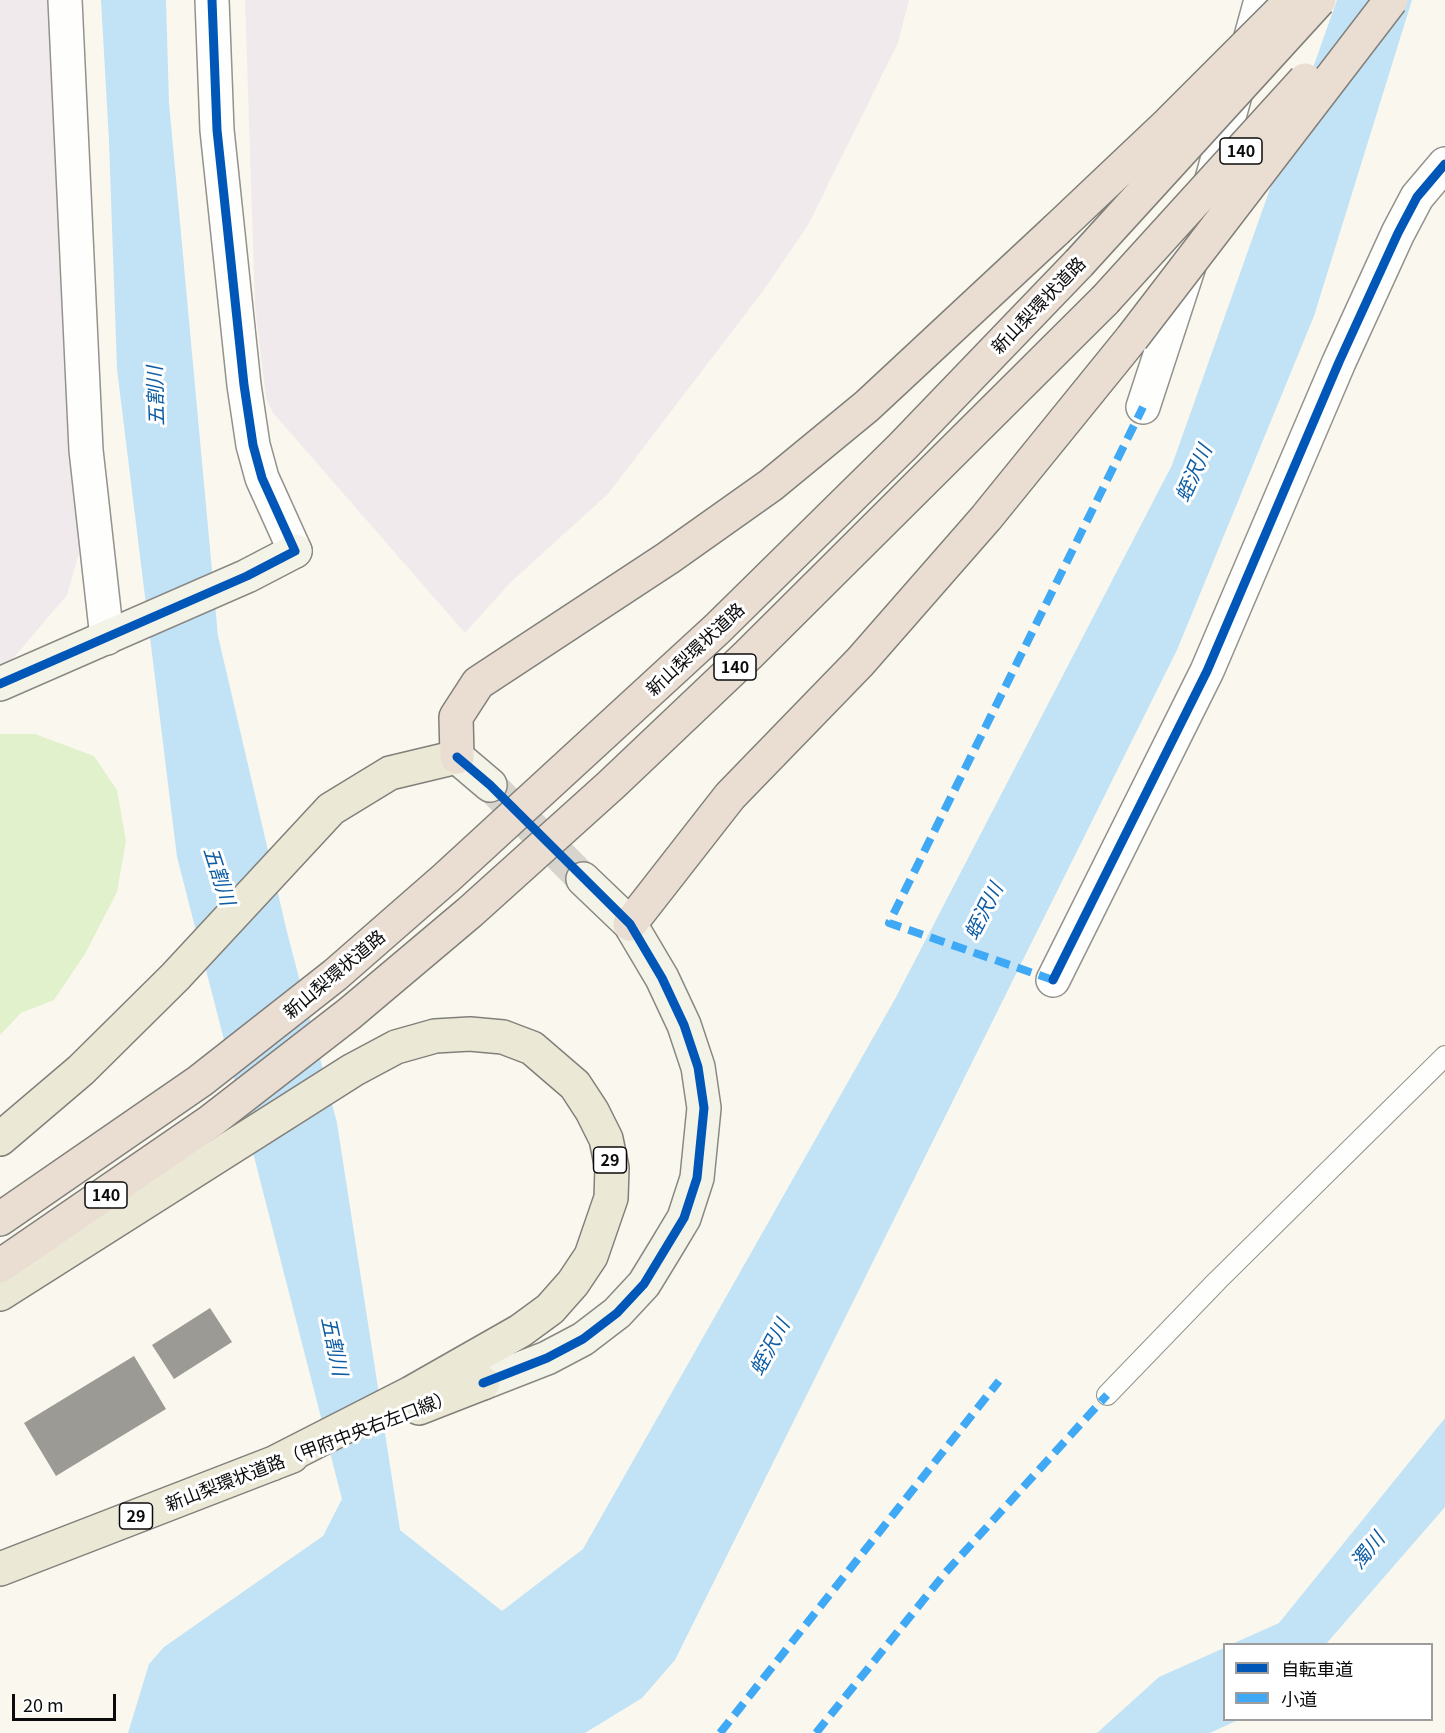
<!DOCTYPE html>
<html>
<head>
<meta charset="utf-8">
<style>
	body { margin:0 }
	#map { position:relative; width:1445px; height:1733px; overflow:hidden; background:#faf8ee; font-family:Georgia,"Noto Sans JP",serif }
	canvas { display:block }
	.legend { position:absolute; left:1223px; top:1643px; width:210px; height:78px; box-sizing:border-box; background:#fff; border:2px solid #9d9d9d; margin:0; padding:8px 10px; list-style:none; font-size:18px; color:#0b0b0b }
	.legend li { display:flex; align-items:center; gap:12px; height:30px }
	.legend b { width:30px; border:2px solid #9d9d9d }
	.scale { position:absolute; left:12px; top:1694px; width:104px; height:27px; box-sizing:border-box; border:3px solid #0b0b0b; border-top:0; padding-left:8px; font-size:18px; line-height:21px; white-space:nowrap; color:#0b0b0b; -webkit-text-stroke:4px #fff; paint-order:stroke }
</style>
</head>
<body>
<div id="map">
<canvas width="1445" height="1733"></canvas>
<ul class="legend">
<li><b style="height:8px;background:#0057b8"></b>自転車道</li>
<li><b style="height:8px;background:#3fa9f5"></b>小道</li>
</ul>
<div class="scale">20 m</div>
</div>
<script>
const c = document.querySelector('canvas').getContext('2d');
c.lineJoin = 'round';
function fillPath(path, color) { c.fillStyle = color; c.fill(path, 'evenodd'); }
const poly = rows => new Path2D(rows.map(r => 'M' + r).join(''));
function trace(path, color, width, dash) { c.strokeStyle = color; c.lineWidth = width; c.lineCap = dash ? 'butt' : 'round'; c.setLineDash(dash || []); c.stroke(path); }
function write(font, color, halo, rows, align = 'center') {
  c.font = font + ' Georgia,"Noto Sans JP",serif'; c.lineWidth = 6; c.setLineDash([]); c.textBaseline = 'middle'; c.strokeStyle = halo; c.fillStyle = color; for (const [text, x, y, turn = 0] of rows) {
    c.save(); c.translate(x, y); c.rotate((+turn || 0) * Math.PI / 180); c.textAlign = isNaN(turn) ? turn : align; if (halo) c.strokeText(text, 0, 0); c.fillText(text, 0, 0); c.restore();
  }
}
fillPath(poly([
	[0,0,51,0,79,553,67,595,12,660,0,664],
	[245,0,909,0,898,43,808,225,763,291,608,494,511,582,465,633,273,413,266,398,255,307]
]), '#f1eaec');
fillPath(poly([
	[0,734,35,734,94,756,117,790,126,841,117,892,85,954,54,1000,21,1013,0,1035]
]), '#e1f1cc');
fillPath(poly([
	[101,0,166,0,169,103,218,636,287,932,337,1123,400,1530,502,1611,583,1549,895,999,1172,465,1337,0,1412,0,1314,316,1177,650,675,1660,642,1698,585,1733,128,1733,149,1664,164,1647,323,1536,342,1499,177,857,117,369,109,141],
	[1445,1418,1445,1507,1326,1644,1232,1644,1279,1623],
	[1224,1648,1224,1720,1238,1720,1210,1733,1097,1733,1159,1677]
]), '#c2e2f6');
fillPath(poly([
	[210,1308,232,1342,174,1379,152,1345],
	[134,1356,166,1409,56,1476,24,1423]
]), '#9c9a94');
trace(poly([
	[490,785,583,879]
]), '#d6d4cc', 33, [33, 16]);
const lane = poly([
	[1107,1395,1217,1281,1445,1056]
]);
const street = poly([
	[65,0,86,450,107,638],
	[212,0,217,130,244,385,253,445,262,478,295,551],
	[1209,190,1261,0],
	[1143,407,1189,266],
	[1053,980,1207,671,1339,362,1398,233,1417,197,1445,164]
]);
const secondary = poly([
	[0,684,247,576,295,551],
	[457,757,490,785],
	[483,1383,547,1358,583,1339,617,1313,644,1284,666,1248,684,1218,697,1178,704,1108,698,1067,684,1025,662,978,630,924,583,879]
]);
const primary = poly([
	[0,1139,81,1070,175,977,331,809,390,773,457,757],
	[0,1294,353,1070,396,1047,435,1036,470,1034,503,1037,532,1048,575,1085,592,1111,606,1139,612,1168,611,1198,591,1256,573,1283,550,1309,520,1331,411,1393,272,1464],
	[419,1408,483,1383],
	[0,1569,292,1456]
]);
const highway = poly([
	[457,757,456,717,478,683,668,558,771,485,867,406,1056,230],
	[630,924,730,796,860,662,986,518,1132,338],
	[0,1219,200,1081,335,975,446,878,717,629,903,446,1079,263],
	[0,1266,211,1121,349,1014,470,912,611,785,748,655,1105,300]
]);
trace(lane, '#93928d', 22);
trace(street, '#93928d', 36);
trace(secondary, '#898884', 36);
trace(primary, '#807f7a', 36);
trace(highway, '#807f7a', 36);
trace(lane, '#fefefc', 20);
trace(street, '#fefefc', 33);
trace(secondary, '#f4f3e8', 33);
trace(primary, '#ece8d6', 33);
trace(highway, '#eaded3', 33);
const highwayBridge = poly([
	[1056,230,1168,124,1289,3],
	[1079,263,1319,0],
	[1105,300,1305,80],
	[1132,338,1391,0]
]);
trace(highwayBridge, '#807f7a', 36, []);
trace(highwayBridge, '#eaded3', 33);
trace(poly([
	[1053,980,889,923,1143,407],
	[720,1733,999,1381],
	[816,1733,946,1572,1107,1395]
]), '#3fa9f5', 8, [15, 8]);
trace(poly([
	[0,684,247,576,295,551,262,478,253,445,244,385,217,130,212,0],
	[457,757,490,785,630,924,662,978,684,1025,698,1067,704,1108,697,1178,684,1218,644,1284,617,1313,583,1339,547,1358,483,1383],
	[1053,980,1207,671,1339,362,1398,233,1417,197,1445,164]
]), '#0057b8', 9);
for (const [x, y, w] of [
	[1241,151,42],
	[735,667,42],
	[610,1160,33],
	[106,1195,42],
	[136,1516,33]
]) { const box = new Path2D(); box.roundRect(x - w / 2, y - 13, w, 26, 4.5); c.fillStyle = '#fff'; c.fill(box); trace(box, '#0b0b0b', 1.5); }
write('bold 16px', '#0b0b0b', null, [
	["140",1241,151],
	["140",735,667],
	["29",610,1160],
	["140",106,1195],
	["29",136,1516]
]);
write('18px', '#0b0b0b', '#fff', [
	["新山梨環状道路",1038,305,-46],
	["新山梨環状道路",695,649,-43],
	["新山梨環状道路",334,974,-40],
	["新山梨環状道路（甲府中央右左口線）",309,1450,-21]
]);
write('italic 20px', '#0d5ca3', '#fff', [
	["五割川",155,396,-92],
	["蛭沢川",1193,473,-66],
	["五割川",220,876,72],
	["蛭沢川",983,911,-63],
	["五割川",335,1346,78],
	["蛭沢川",769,1347,-62],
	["濁川",1367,1550,-51]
]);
</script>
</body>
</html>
